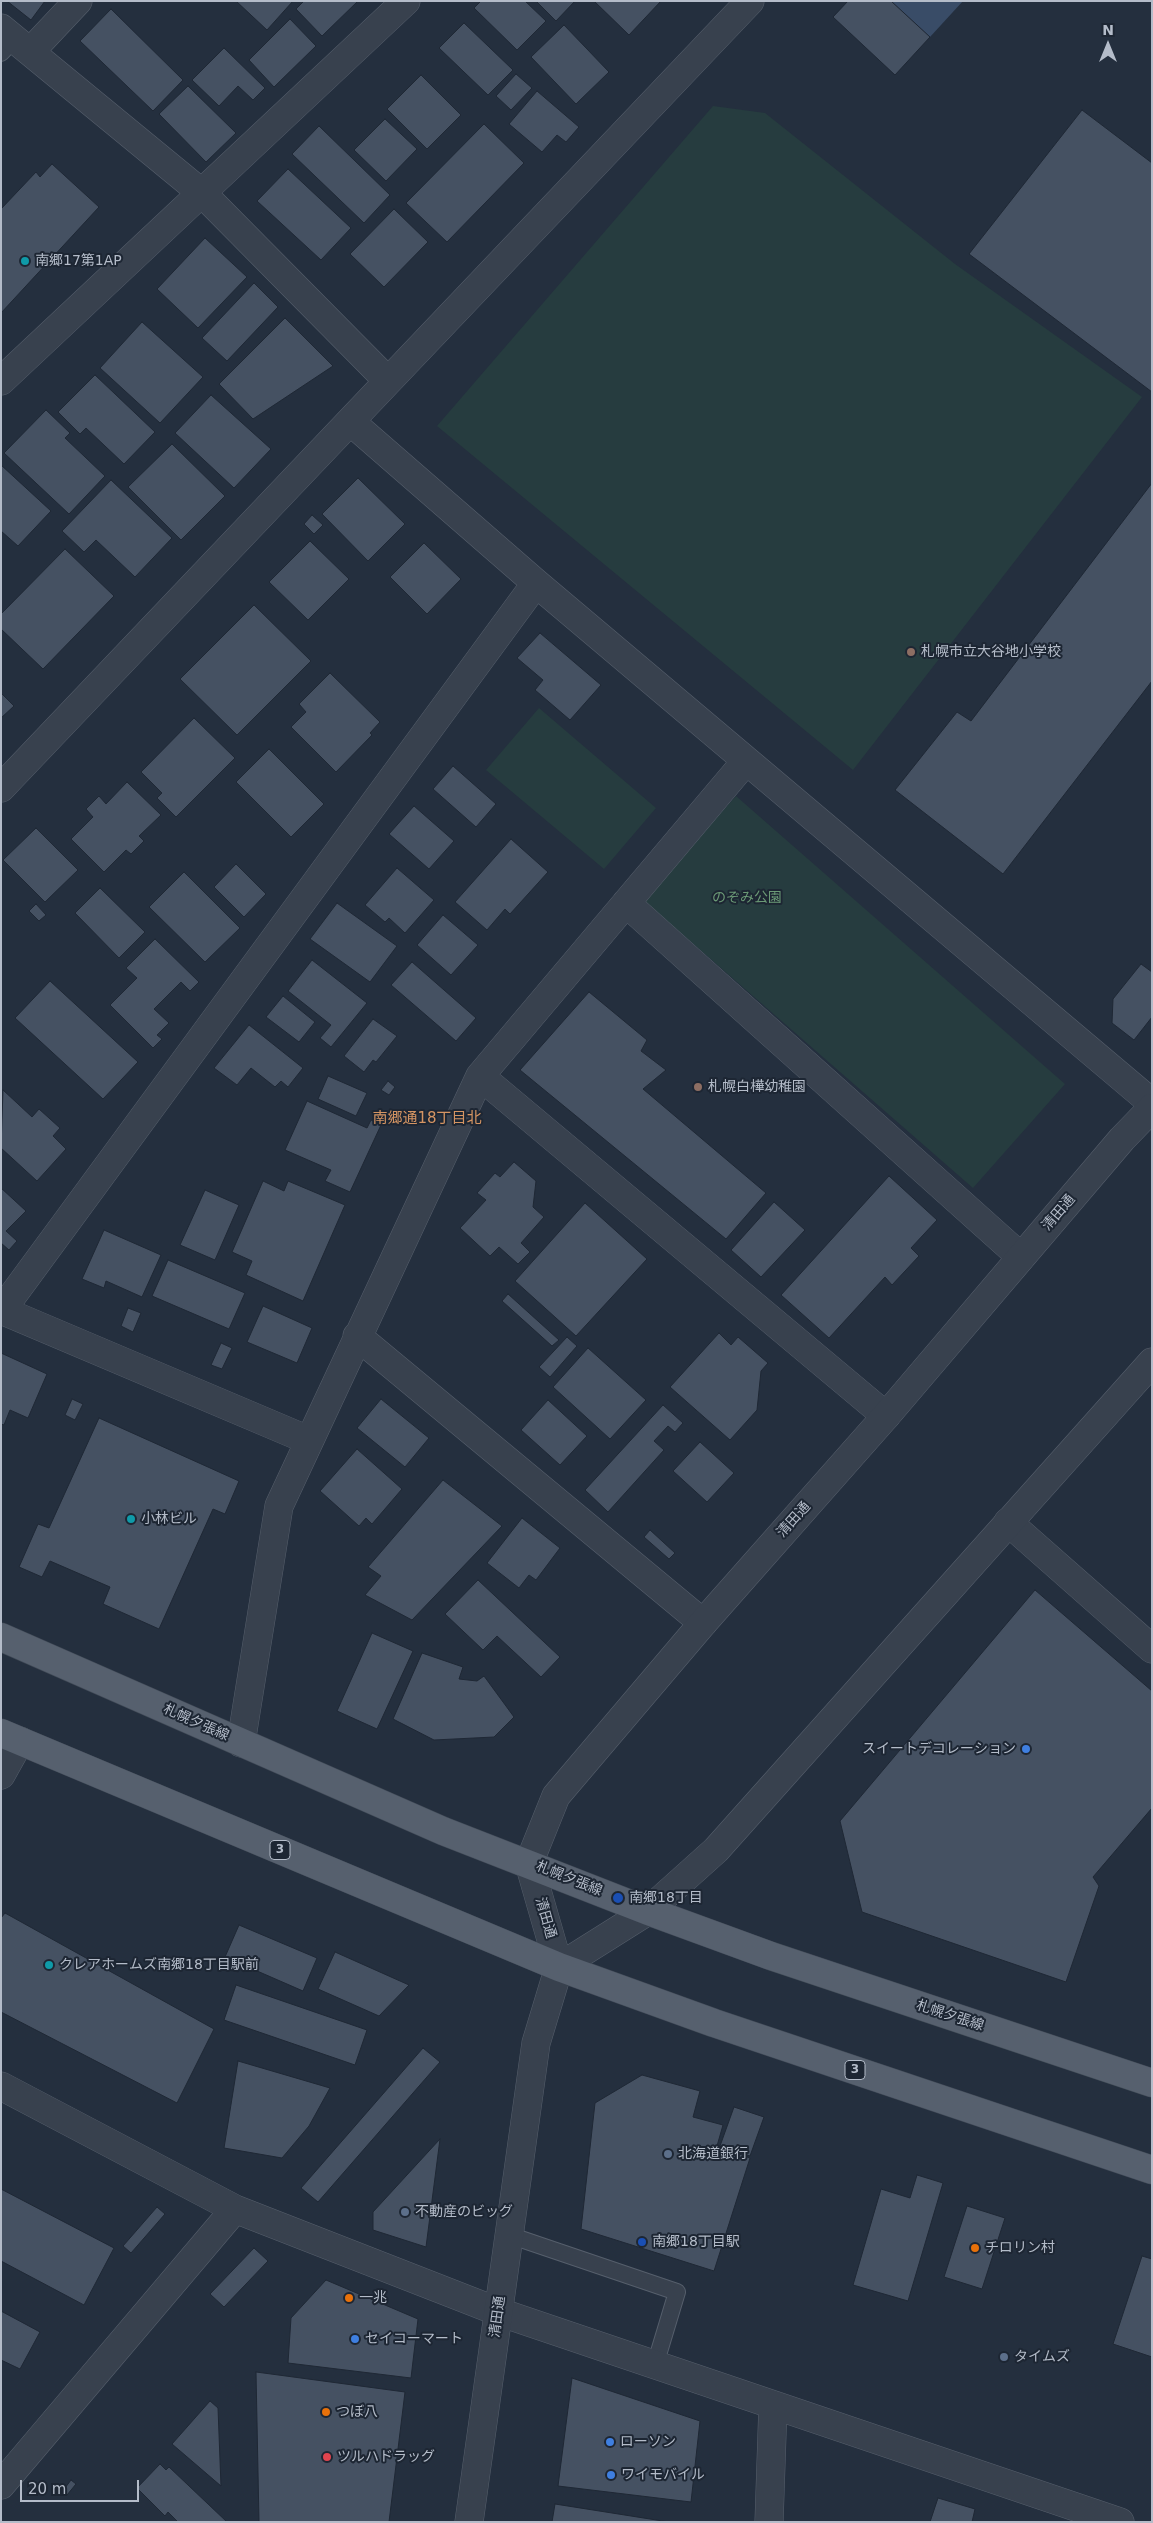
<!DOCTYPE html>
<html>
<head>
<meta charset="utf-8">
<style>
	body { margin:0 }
	#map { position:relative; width:1153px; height:2523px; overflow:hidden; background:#242f3e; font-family:"DejaVu Sans",sans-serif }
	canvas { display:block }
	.frame { position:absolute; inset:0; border:2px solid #b4bcc9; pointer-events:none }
	.north { position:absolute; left:1083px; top:20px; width:50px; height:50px; -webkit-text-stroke:4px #1d2633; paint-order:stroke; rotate:0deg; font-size:14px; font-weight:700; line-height:20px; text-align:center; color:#b4bcc9 }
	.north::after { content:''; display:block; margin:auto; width:18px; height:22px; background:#b4bcc9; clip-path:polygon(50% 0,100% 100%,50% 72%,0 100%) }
	.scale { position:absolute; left:20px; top:2480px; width:119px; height:22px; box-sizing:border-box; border:2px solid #b4bcc9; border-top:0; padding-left:6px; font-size:15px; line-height:18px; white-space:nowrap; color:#b4bcc9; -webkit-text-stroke:4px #1d2633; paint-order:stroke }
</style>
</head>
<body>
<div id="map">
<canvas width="1153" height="2523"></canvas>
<div class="frame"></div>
<div class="north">N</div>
<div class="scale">20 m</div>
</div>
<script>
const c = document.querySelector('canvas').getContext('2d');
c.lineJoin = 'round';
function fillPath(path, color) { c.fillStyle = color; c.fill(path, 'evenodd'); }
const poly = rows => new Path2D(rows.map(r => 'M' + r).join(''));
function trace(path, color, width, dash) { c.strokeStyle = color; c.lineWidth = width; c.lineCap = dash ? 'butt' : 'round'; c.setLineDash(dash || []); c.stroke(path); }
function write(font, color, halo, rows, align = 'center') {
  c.font = font + ' "DejaVu Sans","Noto Sans JP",sans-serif'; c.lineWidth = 4; c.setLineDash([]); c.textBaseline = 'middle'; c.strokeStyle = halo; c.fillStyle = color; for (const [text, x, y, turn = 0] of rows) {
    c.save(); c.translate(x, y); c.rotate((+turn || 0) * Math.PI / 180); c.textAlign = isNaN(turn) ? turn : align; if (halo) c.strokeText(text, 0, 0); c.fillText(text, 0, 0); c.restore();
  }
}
fillPath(poly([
	[713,106,765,113,955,264,1142,397,853,770,437,426],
	[539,708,656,808,604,869,486,770],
	[736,796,1065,1084,973,1188,643,900]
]), '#263c3f');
fillPath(poly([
	[891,1,963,1,930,37]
]), '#394c67');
const building = poly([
	[7,1,45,1,31,20,7,1],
	[236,1,293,1,267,30,236,1],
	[304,1,358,1,322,36,296,9,304,1],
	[481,1,525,1,546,21,517,50,474,8,481,1],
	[536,1,575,1,556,21,536,1],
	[594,1,661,1,629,35,594,1],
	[848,1,891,1,930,37,895,75,833,17,848,1],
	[111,9,183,80,153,111,80,41,111,9],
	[290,19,316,46,274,87,249,60,290,19],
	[464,23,513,70,488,95,439,48,464,23],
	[564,25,609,72,576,104,531,57,564,25],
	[224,48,265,88,253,100,238,86,219,106,192,80,224,48],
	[516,74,532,88,511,110,496,96,516,74],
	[421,75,461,115,427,149,387,109,421,75],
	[188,86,236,133,206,162,159,114,188,86],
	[537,91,579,127,566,142,557,135,542,152,509,124,537,91],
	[1082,110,1152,163,1152,392,969,254,1082,110],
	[385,119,417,149,386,181,354,150,385,119],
	[484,124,524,163,447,242,406,203,484,124],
	[319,126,390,195,364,223,292,154,319,126],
	[52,164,99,207,1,313,1,209,36,172,40,177,52,164],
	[288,169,351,228,321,260,257,201,288,169],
	[394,209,428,242,384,287,350,254,394,209],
	[205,238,247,277,198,328,157,289,205,238],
	[254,283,278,307,227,361,202,338,254,283],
	[285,318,333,366,253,419,219,384,285,318],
	[142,322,203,377,160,423,100,368,142,322],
	[95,375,155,432,124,464,86,428,80,434,58,412,95,375],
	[211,395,271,449,234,488,175,433,211,395],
	[46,410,70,433,65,438,105,476,69,514,4,453,46,410],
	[172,444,225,496,181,540,128,487,172,444],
	[1,465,51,511,18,546,1,531,1,465],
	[358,478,405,524,368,561,322,514,358,478],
	[111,480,172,538,135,577,96,540,84,552,62,531,111,480],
	[1152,483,1152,681,1003,874,895,790,957,712,971,721,1152,483],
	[312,515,323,525,314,534,304,524,312,515],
	[310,541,349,579,308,620,269,582,310,541],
	[424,543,461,579,427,614,390,577,424,543],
	[65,549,114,596,43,669,1,629,1,614,65,549],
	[254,605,311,661,237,735,180,679,254,605],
	[540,633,601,685,570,720,535,690,543,680,517,658,540,633],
	[330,673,380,722,370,733,372,735,336,772,291,727,306,712,299,704,330,673],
	[1,693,14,706,1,718,1,693],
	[194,718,235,758,176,817,157,798,162,793,141,772,194,718],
	[269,749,324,804,291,837,236,782,269,749],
	[453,766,496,804,476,827,433,789,453,766],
	[127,782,161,815,139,836,144,841,131,854,126,850,104,872,71,839,93,817,86,809,99,796,106,804,127,782],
	[414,806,454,841,429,869,389,834,414,806],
	[36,828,78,870,45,902,3,860,36,828],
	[511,839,548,872,510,914,505,909,487,930,455,902,511,839],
	[236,864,266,894,244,917,214,887,236,864],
	[397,868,434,900,405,933,389,918,385,922,365,905,397,868],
	[184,872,240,928,205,962,149,907,184,872],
	[100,888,145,932,119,958,75,913,100,888],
	[337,903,397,946,370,982,310,939,337,903],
	[36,904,46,915,39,921,29,911,36,904],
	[443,915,478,945,451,975,417,945,443,915],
	[155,939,199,982,190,991,181,982,154,1009,169,1023,157,1035,162,1039,153,1048,110,1005,137,978,126,968,155,939],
	[312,960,367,1003,331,1047,320,1038,331,1025,288,991,312,960],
	[412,962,476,1018,456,1041,391,985,412,962],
	[1141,964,1152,972,1152,1017,1134,1040,1112,1023,1113,999,1141,964],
	[50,981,138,1062,103,1099,15,1018,50,981],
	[589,992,647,1040,641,1051,666,1070,643,1089,766,1193,726,1239,520,1070,589,992],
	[283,996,315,1022,299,1042,266,1017,283,996],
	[373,1019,397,1036,376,1062,373,1060,364,1072,344,1056,373,1019],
	[249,1025,303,1068,288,1087,281,1081,275,1087,251,1068,237,1085,214,1068,249,1025],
	[328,1076,367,1093,356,1116,318,1099,328,1076],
	[388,1081,395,1087,389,1095,381,1090,388,1081],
	[3,1090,32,1117,39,1109,60,1128,53,1136,66,1149,37,1181,1,1148,3,1090],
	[307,1101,367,1128,371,1120,381,1125,350,1192,325,1181,331,1170,285,1150,307,1101],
	[514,1162,536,1181,533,1207,544,1217,521,1243,530,1252,518,1264,499,1247,490,1256,460,1228,486,1200,477,1193,495,1173,500,1177,514,1162],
	[889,1176,937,1220,911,1248,919,1256,892,1285,885,1277,829,1338,781,1295,889,1176],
	[263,1181,284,1191,288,1181,345,1205,303,1301,246,1275,252,1261,232,1252,263,1181],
	[1,1188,26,1211,6,1231,17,1241,9,1250,1,1243,1,1188],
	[205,1190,239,1205,215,1260,180,1245,205,1190],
	[774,1202,805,1230,761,1277,731,1250,774,1202],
	[585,1203,647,1259,576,1336,515,1281,585,1203],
	[104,1230,161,1255,142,1297,106,1281,104,1288,82,1279,104,1230],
	[168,1260,245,1293,229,1329,152,1296,168,1260],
	[508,1294,559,1340,552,1346,502,1301,508,1294],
	[263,1306,312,1328,297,1363,247,1342,263,1306],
	[128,1308,141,1313,133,1332,121,1326,128,1308],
	[719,1333,731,1345,738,1337,768,1363,761,1371,757,1410,730,1440,670,1387,719,1333],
	[567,1337,577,1346,550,1377,539,1367,567,1337],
	[221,1343,232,1348,222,1369,211,1365,221,1343],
	[588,1348,646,1400,610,1439,553,1387,588,1348],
	[1,1353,47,1374,28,1418,10,1410,4,1425,1,1424,1,1353],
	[72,1399,83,1404,75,1420,65,1415,72,1399],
	[381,1399,429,1438,405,1467,357,1428,381,1399],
	[548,1400,587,1436,560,1465,521,1430,548,1400],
	[663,1405,683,1423,675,1432,668,1426,654,1441,664,1450,608,1512,585,1490,663,1405],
	[99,1418,239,1481,225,1514,213,1509,159,1629,103,1604,110,1587,50,1561,42,1577,19,1567,38,1524,49,1528,99,1418],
	[700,1442,734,1473,707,1502,673,1471,700,1442],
	[357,1449,402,1489,372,1524,366,1518,359,1526,320,1491,357,1449],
	[443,1480,502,1526,412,1620,365,1595,381,1576,368,1567,443,1480],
	[522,1518,560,1548,536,1580,529,1575,519,1588,487,1563,522,1518],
	[650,1530,675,1553,669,1559,644,1537,650,1530],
	[478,1580,560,1657,541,1677,497,1636,483,1650,445,1614,478,1580],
	[1035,1590,1152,1691,1152,1808,1093,1877,1099,1886,1066,1982,862,1912,840,1821,1035,1590],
	[372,1633,413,1651,377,1729,337,1711,372,1633],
	[422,1653,463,1667,459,1679,477,1681,484,1676,514,1717,494,1737,434,1740,393,1719,422,1653],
	[5,1913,214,2029,177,2103,1,2012,1,1918,5,1913],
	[239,1925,317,1958,303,1991,225,1957,239,1925],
	[335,1952,409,1985,379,2016,318,1989,335,1952],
	[236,1985,367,2030,355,2065,224,2020,236,1985],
	[423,2048,440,2062,318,2202,301,2188,423,2048],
	[238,2061,330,2088,309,2126,282,2158,224,2148,238,2061],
	[642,2075,700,2091,693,2117,723,2125,717,2146,750,2158,714,2271,581,2229,595,2103,642,2075],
	[734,2107,764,2117,750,2156,720,2146,734,2107],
	[440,2139,426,2247,373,2230,373,2212,440,2139],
	[917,2175,943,2183,908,2301,853,2285,881,2189,910,2198,917,2175],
	[1,2189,114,2248,84,2305,1,2261,1,2189],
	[967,2206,1005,2218,982,2289,944,2277,967,2206],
	[157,2207,165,2214,131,2253,123,2246,157,2207],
	[254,2248,268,2261,224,2307,210,2294,254,2248],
	[1142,2256,1152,2259,1152,2357,1113,2344,1142,2256],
	[326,2280,418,2319,411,2378,288,2363,291,2318,326,2280],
	[1,2311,40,2332,20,2369,1,2360,1,2311],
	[256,2372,405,2392,389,2522,259,2522,256,2372],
	[572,2378,700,2421,691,2502,558,2486,572,2378],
	[210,2401,218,2408,221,2486,172,2444,210,2401],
	[160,2464,166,2470,169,2467,227,2522,178,2522,168,2512,165,2516,137,2488,160,2464],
	[71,2480,76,2484,67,2495,62,2492,71,2480],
	[938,2498,975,2509,972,2522,930,2522,938,2498],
	[555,2504,669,2522,552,2522,555,2504]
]);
fillPath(building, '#455162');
trace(building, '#1f2835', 1);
const service = poly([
	[1,53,14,39],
	[509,2235,677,2292,655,2365]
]);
const minor = poly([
	[1,28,203,194,388,381],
	[31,51,78,1],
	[1,381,406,1],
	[351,422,536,583,1152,1103],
	[1,788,750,1],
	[626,903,1021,1257],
	[480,1076,886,1416],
	[1,1310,308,1440],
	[2,1310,536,583],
	[357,1336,703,1623],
	[1008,1522,1152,1649],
	[241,1743,279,1506,480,1076,746,761],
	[1,1775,20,1741],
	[1,2086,235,2209,499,2312,1120,2522],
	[1,2485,235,2209],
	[769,2522,773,2405]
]);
const tertiary = poly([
	[559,1967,648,1911,716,1850,1152,1362],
	[469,2522,536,2043,559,1967,529,1863,556,1796,703,1623,886,1416,1122,1139,1152,1108]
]);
const primary = poly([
	[1,1637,443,1831,648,1911,771,1956,1152,2083],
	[1,1733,559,1967,714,2023,1152,2170]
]);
trace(service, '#565f6c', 18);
trace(minor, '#565f6c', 29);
trace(tertiary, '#565f6c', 29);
trace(primary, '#414a57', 29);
trace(service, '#38414e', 16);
trace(minor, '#38414e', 28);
trace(tertiary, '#38414e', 28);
trace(primary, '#56606e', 28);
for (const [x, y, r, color] of [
	[25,261,5,"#0f9aa8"],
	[911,652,5,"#8d6e63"],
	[698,1087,5,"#8d6e63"],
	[131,1519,5,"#0f9aa8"],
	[1026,1749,5,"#3f7fe0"],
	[618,1898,6,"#1a4fb4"],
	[49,1965,5,"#0f9aa8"],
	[668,2154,5,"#5c6f8a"],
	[405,2212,5,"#5c6f8a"],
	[642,2242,5,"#1a4fb4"],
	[975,2248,5,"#e8710a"],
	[349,2298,5,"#e8710a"],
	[355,2339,5,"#3f7fe0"],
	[1004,2357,5,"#5c6f8a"],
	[326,2412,5,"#e8710a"],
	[610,2442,5,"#3f7fe0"],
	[327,2457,5,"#e0444e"],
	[611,2475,5,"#3f7fe0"]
]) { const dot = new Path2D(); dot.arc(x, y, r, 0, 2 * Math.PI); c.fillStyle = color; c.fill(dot); trace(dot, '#1d2633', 2); }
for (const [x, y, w] of [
	[280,1850,20],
	[855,2070,20]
]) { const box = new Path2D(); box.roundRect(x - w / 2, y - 9.5, w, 19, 4); c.fillStyle = '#1d2633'; c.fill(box); trace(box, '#b4bcc9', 1); }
write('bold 12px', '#b4bcc9', null, [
	["3",280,1850],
	["3",855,2070]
]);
write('14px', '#b4bcc9', '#1d2633', [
	["南郷17第1AP",35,261],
	["札幌市立大谷地小学校",921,652],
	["札幌白樺幼稚園",708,1087],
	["小林ビル",141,1519],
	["スイートデコレーション",1016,1749,"right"],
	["南郷18丁目",629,1898],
	["クレアホームズ南郷18丁目駅前",59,1965],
	["北海道銀行",678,2154],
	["不動産のビッグ",415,2212],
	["南郷18丁目駅",652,2242],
	["チロリン村",985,2248],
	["一兆",359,2298],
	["セイコーマート",365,2339],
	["タイムズ",1014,2357],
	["つぼ八",336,2412],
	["ローソン",620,2442],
	["ツルハドラッグ",337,2457],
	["ワイモバイル",621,2475]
], 'left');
write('14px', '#6b9a76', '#1d2633', [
	["のぞみ公園",747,898]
]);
write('14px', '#b4bcc9', '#1d2633', [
	["清田通",1059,1213,-49],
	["清田通",794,1520,-48],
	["札幌夕張線",196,1723,24],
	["札幌夕張線",569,1879,22],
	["清田通",545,1918,74],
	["札幌夕張線",950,2016,18],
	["清田通",498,2317,-82]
]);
write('15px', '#d59563', '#1d2633', [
	["南郷通18丁目北",427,1119]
]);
</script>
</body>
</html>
